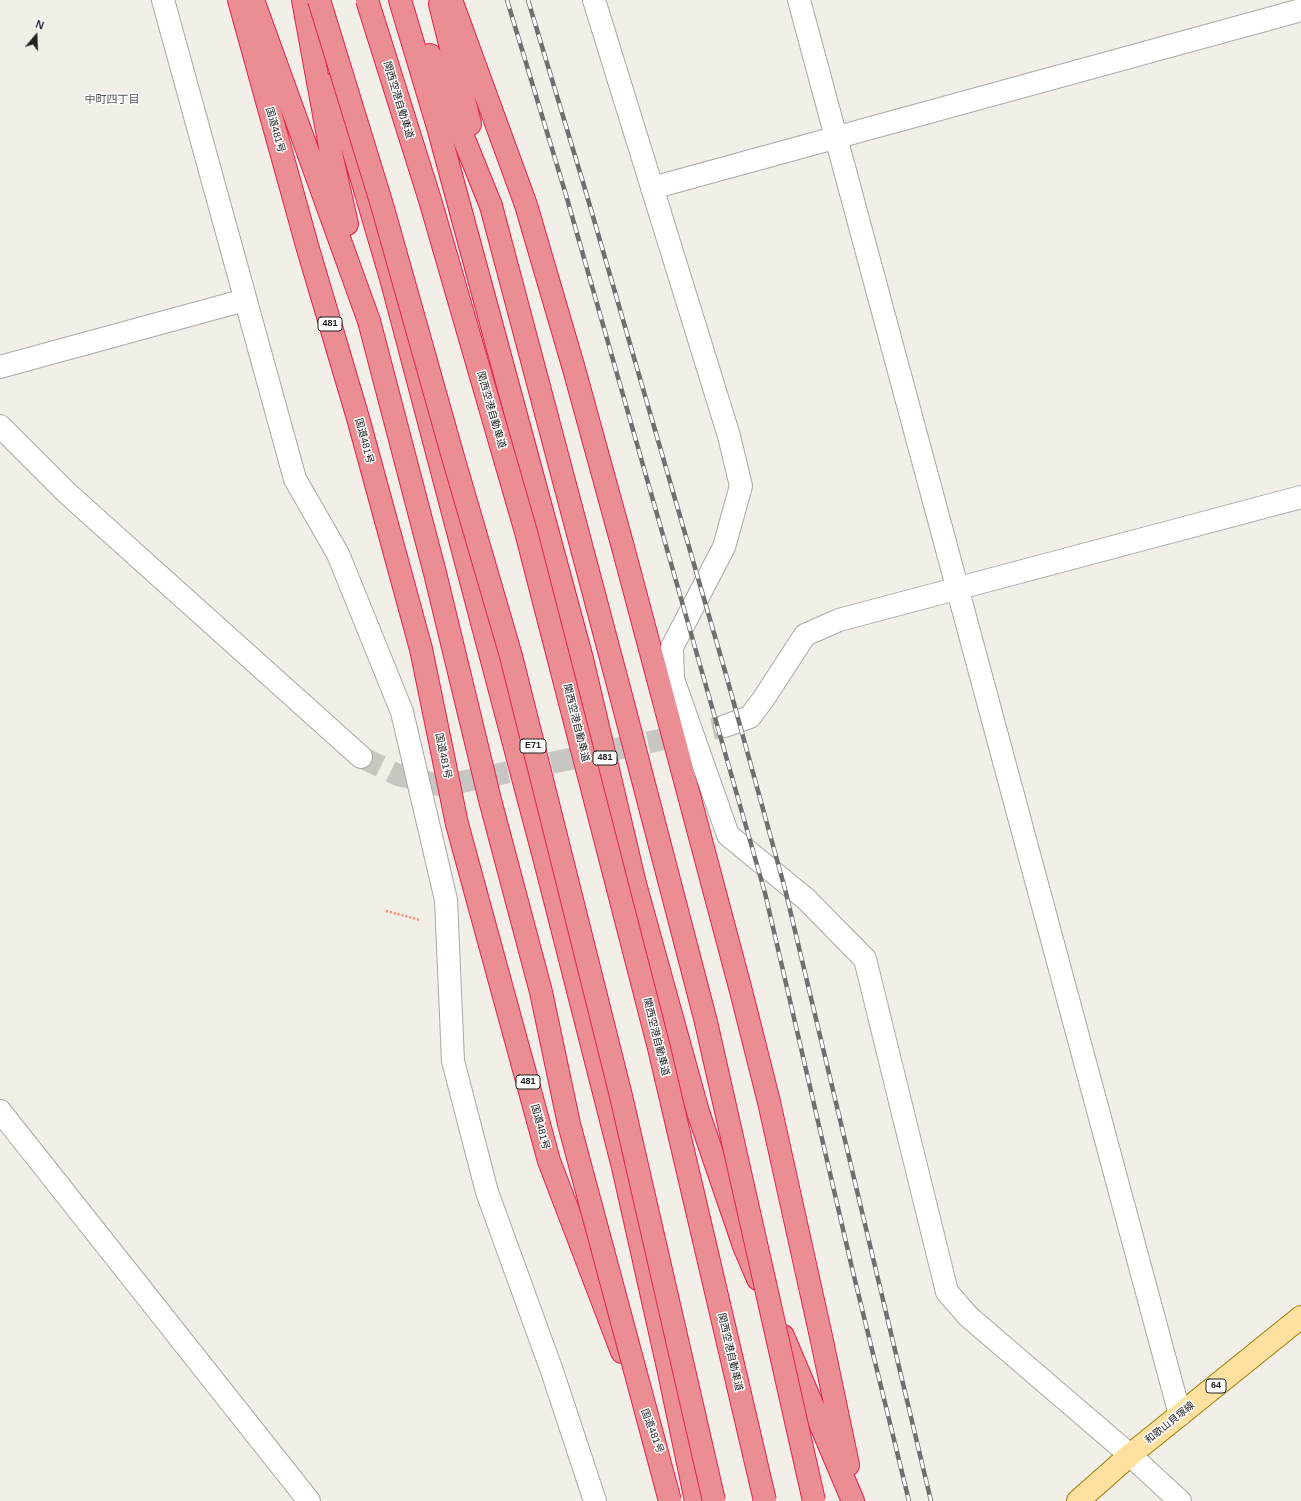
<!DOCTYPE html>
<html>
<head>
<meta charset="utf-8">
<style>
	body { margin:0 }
	#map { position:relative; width:1301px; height:1501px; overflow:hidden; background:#f2efe8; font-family:Helvetica,sans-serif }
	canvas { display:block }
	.north { position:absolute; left:16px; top:16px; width:40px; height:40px; -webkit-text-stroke:3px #fff; paint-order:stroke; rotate:19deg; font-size:11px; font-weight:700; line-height:16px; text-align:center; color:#212121 }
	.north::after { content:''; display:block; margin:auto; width:14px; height:18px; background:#212121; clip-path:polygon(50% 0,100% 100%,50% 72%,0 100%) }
</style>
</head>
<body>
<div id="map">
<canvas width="1301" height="1501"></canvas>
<div class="north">N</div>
</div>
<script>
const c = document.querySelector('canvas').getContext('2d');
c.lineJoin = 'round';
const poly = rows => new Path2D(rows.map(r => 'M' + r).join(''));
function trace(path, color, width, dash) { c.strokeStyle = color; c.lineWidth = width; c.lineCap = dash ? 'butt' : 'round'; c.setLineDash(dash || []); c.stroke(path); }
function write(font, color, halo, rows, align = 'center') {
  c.font = font + ' Helvetica,"Noto Sans JP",sans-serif'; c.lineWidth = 3; c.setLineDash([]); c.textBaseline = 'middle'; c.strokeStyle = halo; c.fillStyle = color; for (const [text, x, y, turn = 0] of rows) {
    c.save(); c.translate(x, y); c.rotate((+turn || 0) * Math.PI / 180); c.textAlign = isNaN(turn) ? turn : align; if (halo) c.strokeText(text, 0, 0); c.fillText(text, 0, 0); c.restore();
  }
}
trace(poly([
	[361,757,398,775,443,786,725,726]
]), '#c8c6c0', 22, [22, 11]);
const minor = poly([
	[163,0,295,479,338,554,402,712,446,900,453,1061,487,1192,552,1371,595,1501],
	[594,0,729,436,741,486,724,547,672,647,673,679,728,835,806,899,865,959,947,1292,969,1317,1130,1455,1180,1501],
	[799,0,1180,1415],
	[652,188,1301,10],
	[0,367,245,300],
	[0,426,67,493,361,757],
	[725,726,750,717,764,698,805,635,839,620,1301,497],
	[0,1111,309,1501]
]);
const major = poly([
	[1078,1501,1130,1455,1301,1317]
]);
const highway = poly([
	[239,0,308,249,358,418,421,649,457,824,549,1161,622,1352],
	[253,0,369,321],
	[303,0,332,158,347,224],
	[400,0,438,127,582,659,635,884,698,1112,744,1246,758,1279],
	[451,0,526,205,574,369,624,551,741,991,769,1102,822,1341,848,1465],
	[440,4,470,124],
	[430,55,491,206],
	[334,84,392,282,545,861,623,1167,669,1372,696,1501],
	[783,1336,853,1501]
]);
trace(minor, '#a8a8a8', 24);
trace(major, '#9e7d00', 24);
trace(highway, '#e1234d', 24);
trace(poly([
	[386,911,420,920]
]), '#fe8d6c', 2.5, [2, 2]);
trace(minor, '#fff', 22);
trace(major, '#fee1a0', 22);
trace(highway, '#ea8e94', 22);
const rail = poly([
	[507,0,566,195,765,893,852,1268,909,1501],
	[528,0,585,189,725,671,785,889,931,1501]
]);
trace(rail, '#6f6f6f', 4.5);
trace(rail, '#fff', 3, [9]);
const highwayBridge = poly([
	[319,0,382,205,453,457,511,656,621,1096,714,1501],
	[367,0,430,200,526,532,659,1048,765,1501],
	[491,206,620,692,706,1022,814,1501],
	[369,321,435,573,490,800,541,992,569,1124,670,1501]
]);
trace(highwayBridge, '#e1234d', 24, []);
trace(highwayBridge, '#ea8e94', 22);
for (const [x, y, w] of [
	[330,324,24],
	[533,746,26],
	[605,758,24],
	[528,1082,24],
	[1216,1386,20]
]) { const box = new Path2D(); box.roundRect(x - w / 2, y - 7, w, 14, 3); c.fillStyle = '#fff'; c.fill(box); trace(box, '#212121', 1); }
write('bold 9px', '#212121', null, [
	["481",330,324],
	["E71",533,746],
	["481",605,758],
	["481",528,1082],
	["64",1216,1386]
]);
write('10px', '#212121', '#fff', [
	["関西空港自動車道",398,100,73],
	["国道481号",275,130,74],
	["関西空港自動車道",491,410,74],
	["国道481号",364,441,75],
	["関西空港自動車道",576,723,76],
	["国道481号",443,756,78],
	["関西空港自動車道",656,1037,76],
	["国道481号",540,1127,75],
	["関西空港自動車道",730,1352,77],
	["和歌山貝塚線",1170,1423,-39],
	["国道481号",652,1431,69]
]);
write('11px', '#545454', '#fff', [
	["中町四丁目",112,100]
]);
</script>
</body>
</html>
